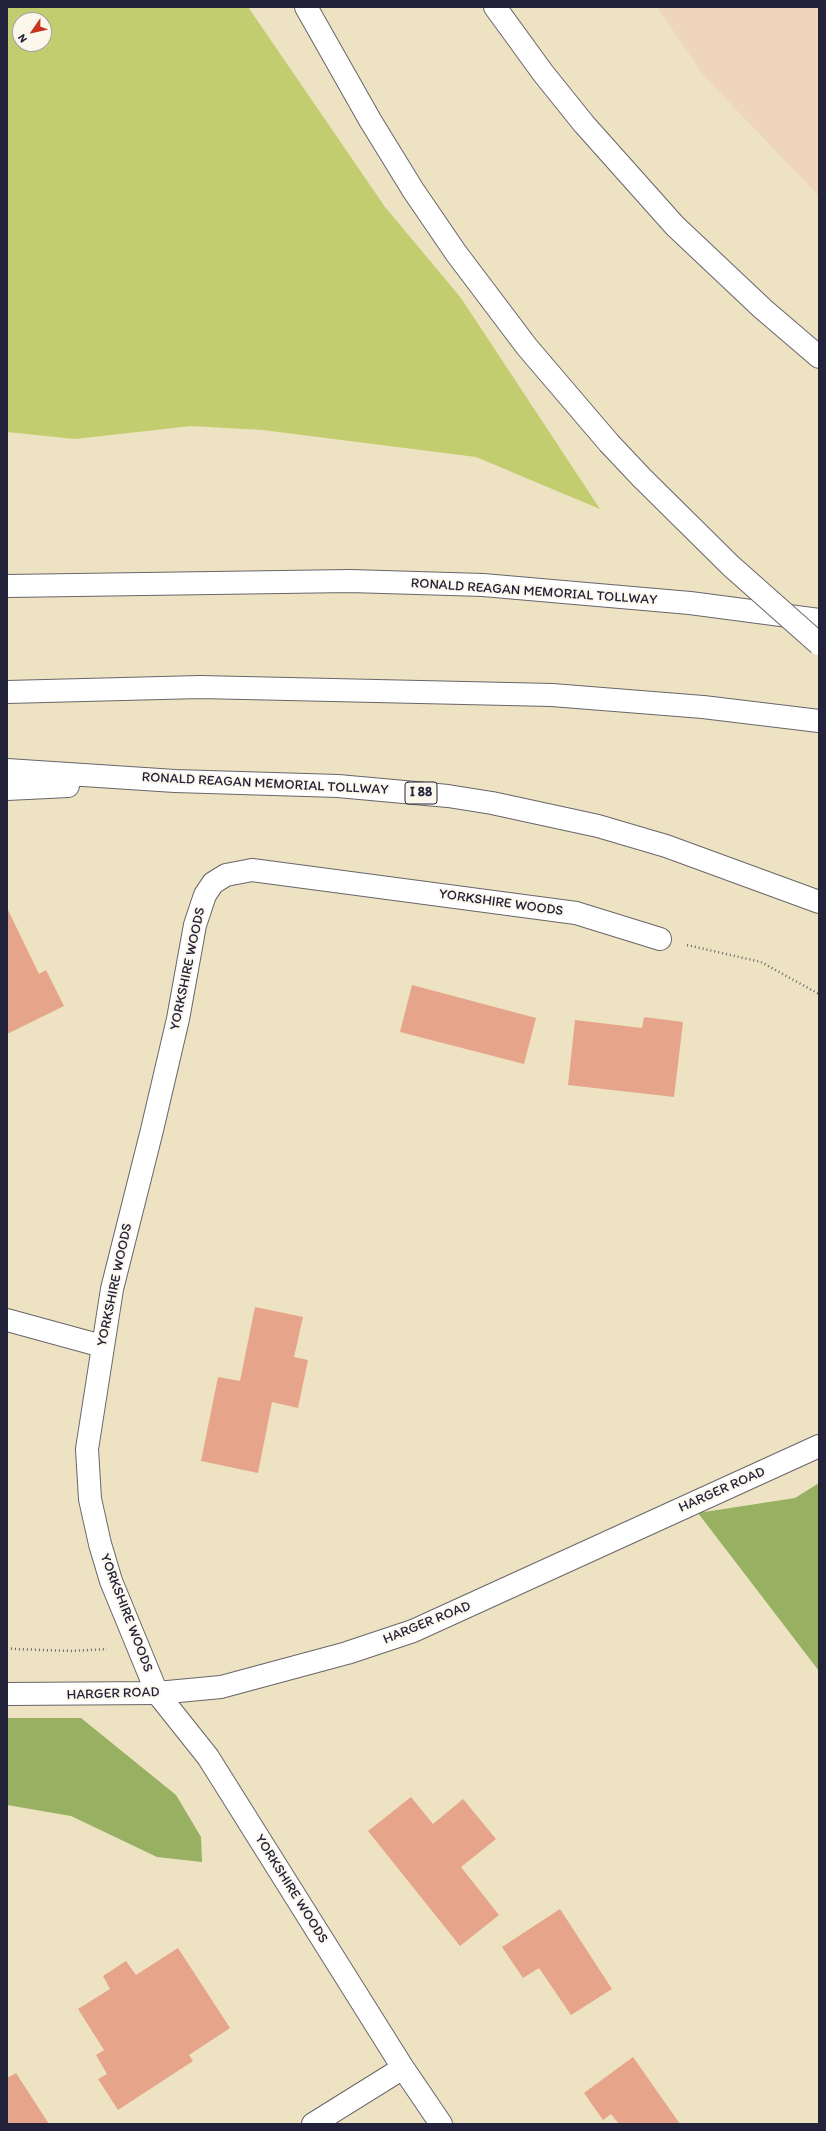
<!DOCTYPE html>
<html>
<head>
<meta charset="utf-8">
<style>
	body { margin:0 }
	#map { position:relative; width:826px; height:2131px; overflow:hidden; background:#ede2c1; font-family:Itim,sans-serif }
	canvas { display:block }
	.frame { position:absolute; inset:0; border:8px solid #22223b; pointer-events:none }
	.north { position:absolute; left:12px; top:12px; width:40px; height:40px; box-sizing:border-box; background:#fbf7ec; border:1px solid #a4a2a5; border-radius:50%; rotate:236deg; font-size:11px; font-weight:700; line-height:16px; text-align:center; color:#22223b }
	.north::after { content:''; display:block; margin:auto; width:14px; height:18px; background:#c8321e; clip-path:polygon(50% 0,100% 100%,50% 72%,0 100%) }
</style>
</head>
<body>
<div id="map">
<canvas width="826" height="2131"></canvas>
<div class="frame"></div>
<div class="north">N</div>
</div>
<script>
const c = document.querySelector('canvas').getContext('2d');
c.lineJoin = 'round';
function fillPath(path, color) { c.fillStyle = color; c.fill(path, 'evenodd'); }
const poly = rows => new Path2D(rows.map(r => 'M' + r).join(''));
function trace(path, color, width, dash) { c.strokeStyle = color; c.lineWidth = width; c.lineCap = dash ? 'butt' : 'round'; c.setLineDash(dash || []); c.stroke(path); }
function write(font, color, halo, rows, align = 'center') {
  c.font = font + ' Itim,sans-serif'; c.lineWidth = 4; c.setLineDash([]); c.textBaseline = 'middle'; c.strokeStyle = halo; c.fillStyle = color; for (const [text, x, y, turn = 0] of rows) {
    c.save(); c.translate(x, y); c.rotate((+turn || 0) * Math.PI / 180); c.textAlign = isNaN(turn) ? turn : align; if (halo) c.strokeText(text, 0, 0); c.fillText(text, 0, 0); c.restore();
  }
}
fillPath(poly([
	[657,7,819,7,819,196,704,76]
]), '#efd6bb');
fillPath(poly([
	[7,7,248,7,385,207,461,298,600,509,476,457,263,430,191,426,75,439,7,432],
	[20,20,44,20,44,44,20,44]
]), '#c1cd6f');
fillPath(poly([
	[819,1483,819,1671,698,1513,795,1498],
	[7,1718,81,1718,176,1795,201,1837,202,1862,157,1857,71,1816,7,1805]
]), '#98b062');
fillPath(poly([
	[7,908,39,974,46,970,64,1006,7,1034],
	[412,985,536,1018,524,1064,400,1032],
	[644,1017,683,1022,674,1097,568,1085,575,1020,642,1028],
	[255,1307,303,1317,294,1357,308,1360,298,1408,272,1402,258,1473,201,1461,218,1377,240,1381],
	[411,1797,433,1824,463,1799,496,1839,461,1867,499,1915,460,1946,368,1831],
	[560,1909,612,1989,571,2015,539,1968,523,1978,502,1947],
	[178,1948,230,2028,189,2055,193,2061,118,2110,98,2079,107,2074,96,2055,104,2050,78,2009,110,1989,103,1976,126,1961,136,1975],
	[633,2057,680,2124,619,2124,611,2114,603,2120,584,2093],
	[16,2073,49,2124,7,2124,7,2078]
]), '#e6a58a');
const minor = poly([
	[7,1320,102,1346],
	[313,2124,403,2068],
	[441,2124,403,2068,208,1757,157,1693,111,1581,100,1544,90,1499,87,1449,112,1289,152,1130,178,1019,195,925,205,895,213,883,226,875,252,870,576,913,660,939]
]);
const tertiary = poly([
	[7,1694,157,1693,221,1687,347,1653,413,1631,819,1446]
]);
const motorway = poly([
	[306,7,370,120,413,190,456,253,527,347,609,443],
	[495,7,543,73,584,124,675,226,763,309,819,357],
	[7,586,350,581,483,585,690,603,819,620],
	[7,692,200,687,552,695,703,707,819,721],
	[7,770,175,781,338,786,448,796,492,803,598,826,666,846,819,902],
	[7,789,68,786]
]);
trace(minor, '#69656a', 24);
trace(tertiary, '#69656a', 24);
trace(motorway, '#69656a', 24);
trace(poly([
	[687,945,761,962,819,994],
	[7,1648,14,1649,72,1651,107,1649]
]), '#69656a', 2.5, [1, 3]);
trace(minor, '#fff', 22);
trace(tertiary, '#fff', 22);
trace(motorway, '#fff', 22);
const motorwayBridge = poly([
	[609,443,642,478,731,566,819,644]
]);
trace(motorwayBridge, '#69656a', 24, []);
trace(motorwayBridge, '#fff', 22);
for (const [x, y, w] of [
	[421,793,32]
]) { const box = new Path2D(); box.roundRect(x - w / 2, y - 11, w, 22, 3); c.fillStyle = '#fbf7ec'; c.fill(box); trace(box, '#22223b', 1); }
write('bold 13px', '#22223b', null, [
	["I 88",421,793]
]);
write('14px', '#22223b', '#fbf7ec', [
	["RONALD REAGAN MEMORIAL TOLLWAY",534,592,4],
	["RONALD REAGAN MEMORIAL TOLLWAY",265,784,3],
	["YORKSHIRE WOODS",501,903,8],
	["YORKSHIRE WOODS",188,969,-78],
	["YORKSHIRE WOODS",115,1285,-78],
	["HARGER ROAD",722,1490,-24],
	["YORKSHIRE WOODS",126,1613,69],
	["HARGER ROAD",427,1623,-22],
	["HARGER ROAD",113,1694,-2],
	["YORKSHIRE WOODS",291,1889,58]
]);
</script>
</body>
</html>
